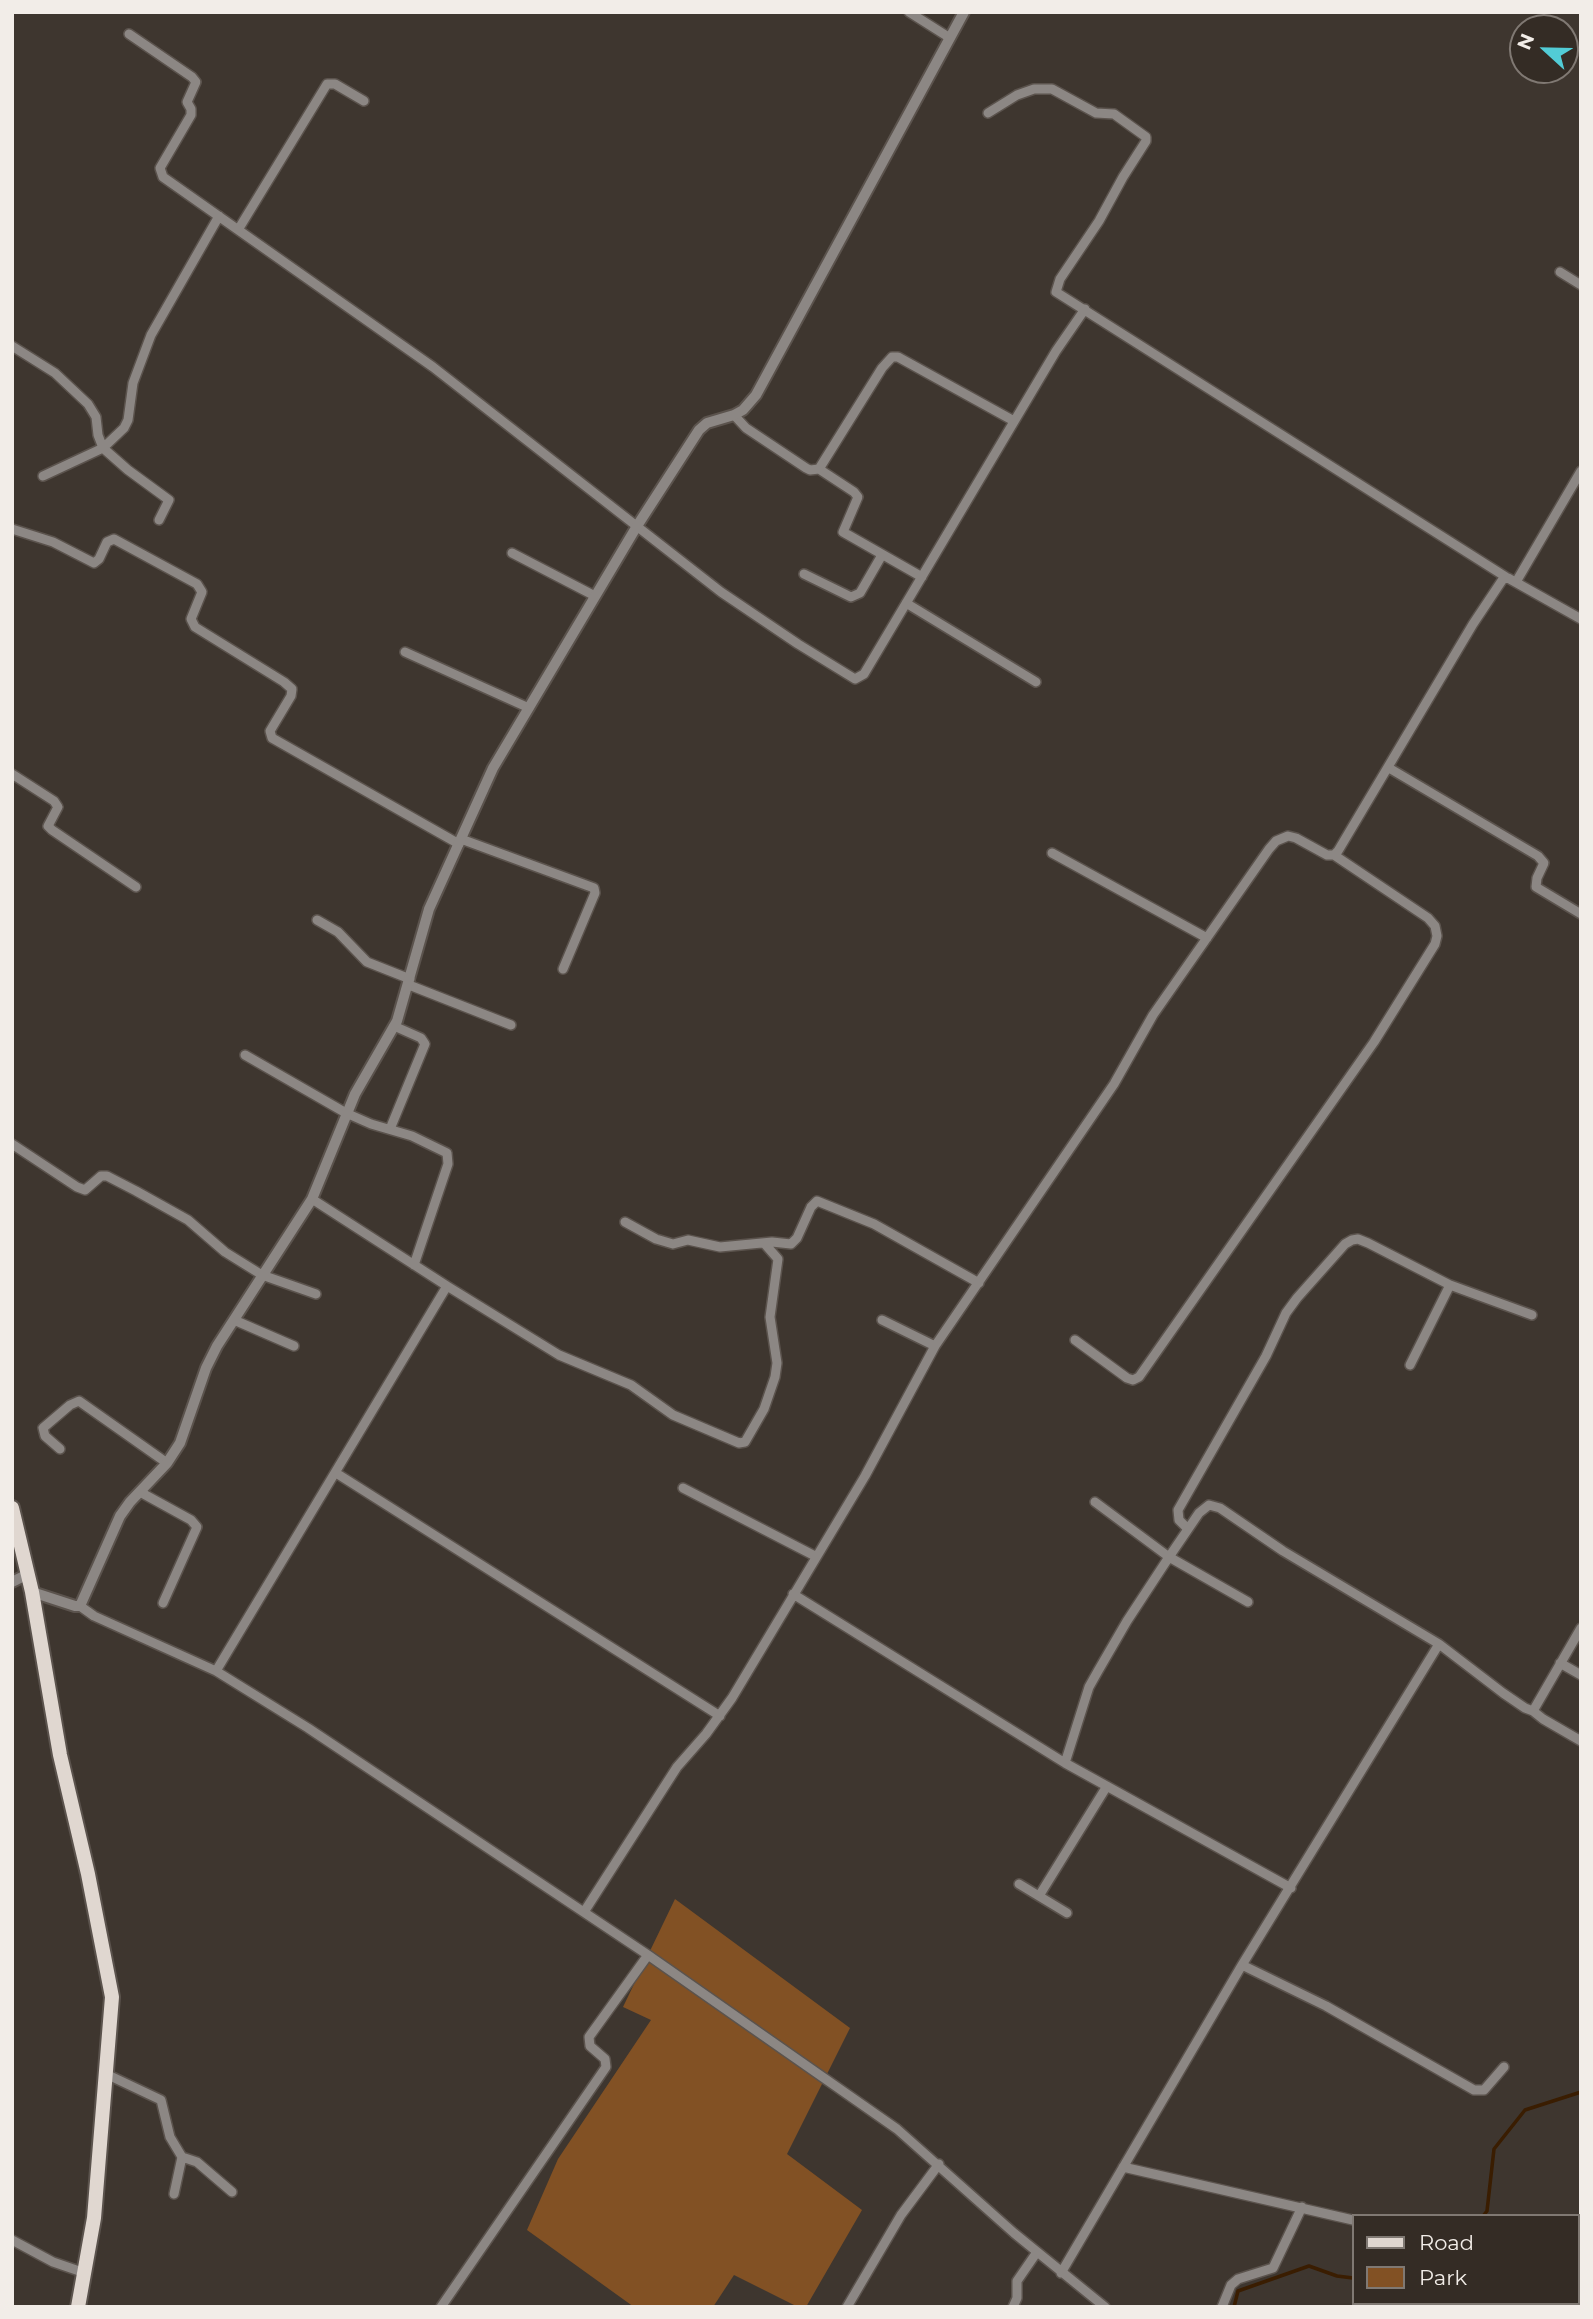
<!DOCTYPE html>
<html>
<head>
<meta charset="utf-8">
<style>
	body { margin:0 }
	#map { position:relative; width:1593px; height:2319px; overflow:hidden; background:#3e362f; font-family:Montserrat,sans-serif }
	canvas { display:block }
	.frame { position:absolute; inset:0; border:14px solid #f2ede8; pointer-events:none }
	.legend { position:absolute; left:1352px; top:2214px; width:228px; height:91px; box-sizing:border-box; background:#342c25; border:2px solid #807973; margin:0; padding:9px 12px; list-style:none; font-size:21px; color:#f2ede8 }
	.legend li { display:flex; align-items:center; gap:14px; height:35px }
	.legend b { width:35px; border:2px solid #807973 }
	.north { position:absolute; left:1509px; top:14px; width:70px; height:70px; box-sizing:border-box; background:#342c25; border:2px solid #807973; border-radius:50%; rotate:292deg; font-size:19px; font-weight:700; line-height:28px; text-align:center; color:#f2ede8 }
	.north::after { content:''; display:block; margin:auto; width:24px; height:32px; background:#52ccd6; clip-path:polygon(50% 0,100% 100%,50% 72%,0 100%) }
</style>
</head>
<body>
<div id="map">
<canvas width="1593" height="2319"></canvas>
<div class="frame"></div>
<ul class="legend">
<li><b style="height:9px;background:#e0d7d0"></b>Road</li>
<li><b style="height:19px;background:#825124"></b>Park</li>
</ul>
<div class="north">N</div>
</div>
<script>
const c = document.querySelector('canvas').getContext('2d');
c.lineJoin = 'round';
function fillPath(path, color) { c.fillStyle = color; c.fill(path, 'evenodd'); }
const poly = rows => new Path2D(rows.map(r => 'M' + r).join(''));
function trace(path, color, width, dash) { c.strokeStyle = color; c.lineWidth = width; c.lineCap = dash ? 'butt' : 'round'; c.setLineDash(dash || []); c.stroke(path); }
fillPath(poly([
	[675,1899,850,2028,787,2154,862,2210,806,2307,798,2307,734,2275,713,2307,634,2307,527,2230,558,2159,651,2020,623,2007]
]), '#825124');
trace(poly([
	[1483,2216,1487,2211,1494,2149,1525,2110,1581,2092],
	[1234,2307,1238,2291,1309,2266,1337,2276,1353,2278]
]), '#3a1d01', 3.5);
const minor = poly([
	[909,12,950,38],
	[129,34,192,77,196,82,187,102,191,109,191,115,160,168,163,177,433,367,721,592,798,644,855,679,864,674,1056,351,1085,309],
	[988,113,1017,95,1034,89,1052,89,1096,113,1114,114,1146,137,1146,141,1123,177,1099,221,1060,279,1056,292,1506,577],
	[238,230,327,84,335,84,364,101],
	[1560,272,1581,285],
	[12,346,55,373,88,404,96,417,98,435,103,448,128,470,169,500,159,520],
	[734,415,746,428,806,468,810,470,819,469,882,368,892,357,898,357,1014,421],
	[819,469,854,492,858,497,843,532,922,577],
	[43,476,103,448,124,428,128,420,133,383,151,335,219,216],
	[12,529,53,542,94,563,99,559,107,542,114,539,197,584,202,592,191,619,195,627,284,682,292,689,291,696,270,731,272,738,459,844],
	[512,553,595,596],
	[804,574,851,597,860,593,882,555],
	[1516,582,1581,471],
	[906,603,1036,682],
	[405,652,529,708],
	[1389,768,1538,856,1544,863,1537,878,1536,887,1581,914],
	[12,774,54,801,58,807,48,826,52,830,136,887],
	[461,839,594,888,595,893,563,969],
	[1052,853,1207,938],
	[317,920,338,932,367,962,410,979],
	[409,985,511,1025],
	[245,1055,346,1113,371,1124,412,1136,447,1153,448,1164,414,1265],
	[390,1129,425,1044,421,1038,394,1026],
	[12,1144,77,1187,85,1190,101,1176,107,1176,136,1191,188,1220,225,1252,262,1275,316,1294],
	[312,1199,447,1286],
	[625,1222,656,1239,673,1244,688,1240,720,1247,772,1242,791,1244,797,1238,811,1207,817,1201,874,1224,979,1283],
	[234,1320,294,1346],
	[882,1320,935,1346],
	[1075,1340,1127,1378,1133,1380,1139,1377,1374,1042,1435,944,1437,936,1435,926,1428,918,1334,855],
	[1410,1365,1450,1285],
	[60,1449,45,1436,43,1428,70,1405,79,1401,167,1463],
	[336,1473,720,1716],
	[683,1488,815,1556],
	[140,1492,191,1520,197,1527,163,1603],
	[1095,1502,1169,1557,1248,1602],
	[1188,1529,1179,1520,1178,1510,1266,1356,1286,1313,1297,1298,1345,1244,1352,1240,1358,1239,1368,1243,1450,1285,1532,1315],
	[793,1594,1065,1763,1291,1888],
	[80,1606,94,1616,216,1671,308,1728,648,1955,897,2129,1014,2233,1105,2307],
	[1560,1663,1581,1675],
	[216,1671,447,1286,559,1355,631,1385,673,1415,739,1443,745,1442,764,1409,775,1377,777,1363,770,1317,778,1259,764,1243],
	[1533,1711,1543,1719,1581,1741],
	[1065,1763,1089,1687,1098,1671,1127,1621,1169,1557,1199,1513,1209,1505,1220,1508,1283,1551,1439,1644],
	[1019,1884,1067,1913],
	[1039,1896,1107,1786],
	[584,1912,677,1767,706,1734,732,1698,865,1476,935,1346,1114,1084,1153,1015,1269,849,1276,841,1288,836,1296,838,1327,855,1334,855,1338,851,1473,624,1503,579,1508,578,1581,619],
	[1242,1965,1326,2006,1474,2090,1484,2090,1504,2067],
	[106,2074,161,2100,170,2137,182,2157,174,2194],
	[182,2157,197,2162,232,2192],
	[1123,2167,1353,2220],
	[12,2240,53,2262,85,2273],
	[1061,2273,1242,1965,1439,1644,1503,1693,1525,1708,1533,1711,1581,1628],
	[441,2307,606,2067,605,2059,590,2046,589,2037,648,1955],
	[847,2307,901,2215,939,2164],
	[1013,2307,1017,2298,1017,2281,1037,2252],
	[1222,2307,1231,2285,1238,2279,1273,2268,1302,2207],
	[1396,2307,1398,2303]
]);
const tertiary = poly([
	[12,1582,26,1575],
	[32,1592,75,1606,80,1606,120,1516,130,1502,167,1463,180,1443,206,1368,217,1346,312,1199,355,1094,397,1021,429,909,493,768,637,526,699,430,707,423,734,415,743,410,756,395,964,12]
]);
const primary = poly([
	[12,1508,32,1592,60,1755,88,1874,112,1997,94,2218,78,2307]
]);
trace(minor, '#5b534d', 12);
trace(tertiary, '#5b534d', 14);
trace(primary, '#5b534d', 18);
trace(minor, '#8c8784', 9);
trace(tertiary, '#8c8784', 10);
trace(primary, '#e0d7d0', 14);
</script>
</body>
</html>
